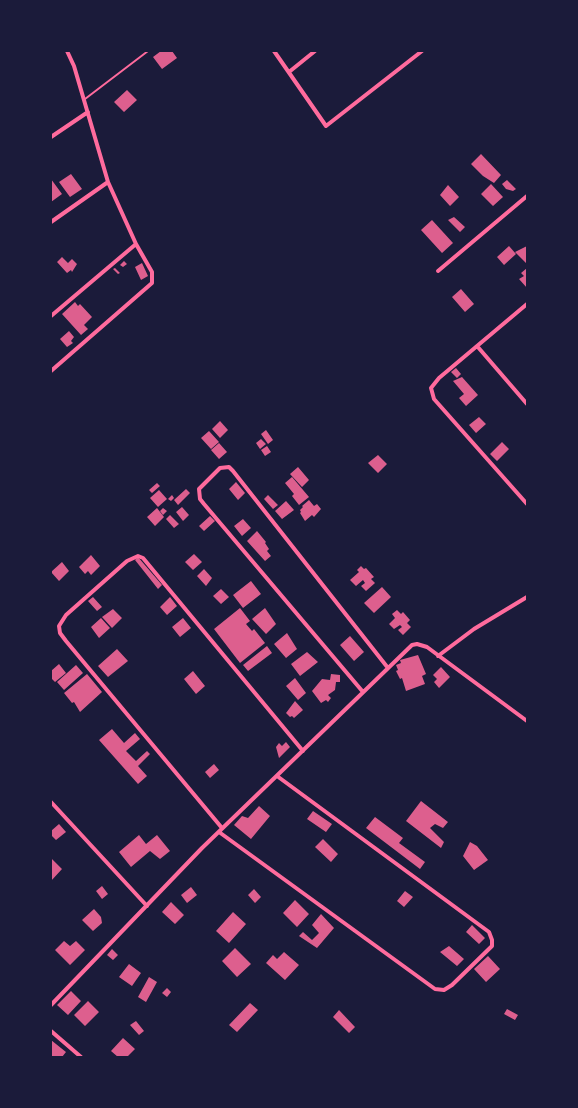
<!DOCTYPE html>
<html>
<head>
<meta charset="utf-8">
<style>
	body { margin:0 }
	#map { position:relative; width:578px; height:1108px; overflow:hidden; background:#1b1b3a; font-family:Raleway,sans-serif }
	canvas { display:block }
	.frame { position:absolute; inset:0; border:52px solid #1b1b3a; pointer-events:none }
</style>
</head>
<body>
<div id="map">
<canvas width="578" height="1108"></canvas>
<div class="frame"></div>
</div>
<script>
const c = document.querySelector('canvas').getContext('2d');
c.lineJoin = 'round';
function fillPath(path, color) { c.fillStyle = color; c.fill(path, 'evenodd'); }
const poly = rows => new Path2D(rows.map(r => 'M' + r).join(''));
function trace(path, color, width, dash) { c.strokeStyle = color; c.lineWidth = width; c.lineCap = dash ? 'butt' : 'round'; c.setLineDash(dash || []); c.stroke(path); }
fillPath(poly([
	[161,51,172,51,177,58,162,69,153,57],
	[127,90,137,100,124,112,114,102],
	[481,154,501,175,494,183,483,176,471,164],
	[71,174,82,189,70,197,59,182],
	[51,179,62,194,51,202],
	[507,180,516,189,513,191,506,189,502,184],
	[491,184,503,197,493,206,481,194],
	[448,185,459,197,450,206,440,195],
	[454,217,465,227,460,232,448,220],
	[432,220,453,243,442,253,421,230],
	[509,246,516,254,504,265,497,257],
	[527,246,527,264,515,252],
	[62,257,68,263,72,259,77,264,72,272,71,270,67,273,57,262],
	[124,261,127,264,123,267,120,265],
	[142,263,148,276,141,280,135,267],
	[115,268,120,273,118,274,113,269],
	[527,268,527,288,519,279,524,276,521,273],
	[461,289,474,304,465,312,452,297],
	[75,302,78,306,80,304,92,317,84,325,88,329,81,335,62,314],
	[69,331,74,337,71,341,73,343,67,347,60,339],
	[456,368,461,374,457,378,451,372],
	[462,377,478,395,466,406,459,398,464,394,453,381],
	[479,417,486,424,476,433,469,425],
	[220,421,228,430,220,438,212,429],
	[266,430,273,440,268,444,261,434],
	[209,431,219,442,211,449,201,438],
	[261,439,266,444,260,449,256,443],
	[502,442,509,449,497,461,490,454],
	[219,443,227,452,219,459,211,450],
	[267,446,271,452,265,456,261,450],
	[378,455,387,464,378,473,368,463],
	[298,467,309,480,302,487,290,474],
	[292,477,309,497,299,505,292,496,294,494,285,483],
	[236,482,245,493,238,500,229,489],
	[157,483,160,486,152,493,149,490],
	[186,489,190,493,178,505,174,500],
	[159,490,167,499,158,507,150,498],
	[172,495,174,498,171,501,168,499],
	[268,495,278,505,273,509,264,499],
	[309,500,314,506,317,504,321,509,314,517,312,515,305,521,300,513,301,512,300,510,303,507,302,506],
	[286,501,294,510,282,519,275,511],
	[182,507,189,515,183,521,176,512],
	[157,508,164,517,155,526,147,517],
	[163,508,167,511,163,515,160,511],
	[170,515,179,524,174,528,166,519],
	[210,516,215,521,204,531,199,526],
	[243,519,251,528,242,536,234,526],
	[257,531,266,542,265,543,269,549,267,551,271,556,265,561,247,541],
	[194,554,202,562,193,570,185,562],
	[91,555,100,566,91,575,88,571,85,574,79,567],
	[138,557,162,585,158,589,135,560],
	[62,562,69,571,59,581,51,572],
	[361,566,364,569,366,568,374,577,371,579,375,583,366,591,361,586,365,583,363,580,356,586,350,580,359,572,357,570],
	[204,569,212,578,206,586,197,576],
	[251,581,261,594,243,608,233,595],
	[382,587,391,597,374,613,364,603],
	[221,589,229,597,221,604,213,596],
	[93,597,102,607,97,611,88,601],
	[170,597,177,606,167,615,160,607],
	[240,608,250,621,246,624,252,631,254,629,265,643,240,663,214,629],
	[265,608,276,624,266,634,252,619],
	[113,609,122,618,112,628,102,617],
	[397,610,401,614,403,612,410,620,407,623,411,627,403,635,398,630,402,627,400,625,394,629,389,624,395,618,392,614],
	[101,618,110,628,99,638,91,627],
	[183,618,191,628,180,637,172,627],
	[287,633,297,649,286,658,274,644],
	[350,636,364,652,354,661,340,645],
	[267,646,272,653,248,671,243,665],
	[117,649,128,661,108,677,98,666],
	[307,652,318,662,300,676,291,664],
	[418,655,426,674,422,676,425,684,406,691,402,678,400,679,396,671,398,670,396,665,401,663,400,660],
	[59,664,66,673,55,682,51,678,51,671],
	[76,665,83,673,64,690,57,682],
	[441,667,450,677,439,688,434,682,437,679,433,675],
	[193,671,205,686,196,694,184,679],
	[87,674,102,692,80,712,74,702,72,703,64,693],
	[331,674,340,675,340,682,336,682,335,690,328,695,331,698,328,702,326,700,321,703,312,691,322,679,330,680],
	[295,678,306,693,298,700,286,686],
	[295,701,303,710,294,718,292,716,290,717,286,713],
	[112,729,124,743,135,733,140,739,126,751,136,761,147,751,150,754,138,766,147,776,138,784,99,740],
	[286,742,290,747,279,758,276,747,279,743,282,746],
	[214,764,219,770,210,778,205,772],
	[421,801,448,822,443,828,435,824,430,828,444,842,441,848,406,821],
	[259,806,270,816,251,839,234,825,242,816,248,818],
	[313,811,332,824,326,832,307,819],
	[375,817,403,838,399,843,425,862,420,869,366,828],
	[59,824,66,832,56,840,51,835,51,831],
	[139,835,146,844,157,835,170,851,160,859,150,851,131,867,119,852],
	[323,839,338,854,331,862,315,847],
	[470,842,477,846,488,860,474,870,463,856],
	[51,858,62,869,51,881],
	[102,886,108,894,102,899,96,891],
	[191,887,197,895,187,903,181,895],
	[254,889,261,897,255,903,248,895],
	[405,891,413,897,404,907,397,901],
	[295,900,309,914,297,927,283,913],
	[171,902,184,915,175,924,162,912],
	[94,909,101,917,102,923,93,931,82,920],
	[233,912,246,924,229,943,216,931],
	[321,914,334,928,317,948,299,936,303,932,312,940,319,933,312,925],
	[472,925,485,938,479,944,466,932],
	[64,941,70,946,76,941,85,950,70,965,55,950],
	[449,946,464,959,457,966,440,952],
	[235,948,251,964,237,977,222,961],
	[112,949,118,955,113,960,107,955],
	[284,952,299,965,285,980,266,963,273,955,277,959],
	[488,956,500,969,486,982,474,969],
	[129,964,141,973,132,986,119,977],
	[149,977,157,982,146,1002,138,997],
	[167,988,171,992,167,997,162,993],
	[71,991,81,1001,68,1015,57,1005],
	[88,1001,99,1012,85,1026,74,1015],
	[250,1003,258,1010,237,1032,229,1025],
	[507,1009,518,1015,515,1020,504,1014],
	[339,1010,355,1027,349,1033,333,1017],
	[136,1021,144,1031,139,1035,130,1025],
	[123,1038,135,1049,127,1057,118,1057,111,1051],
	[51,1040,66,1052,62,1057,51,1057]
]), '#dd5f8e');
trace(poly([
	[85,99,148,51]
]), '#ff6b9d', 2);
trace(poly([
	[274,51,326,126,422,51],
	[289,72,315,51],
	[51,137,88,112],
	[51,222,108,182],
	[438,271,527,196],
	[527,304,439,378,431,388,434,399,527,504],
	[51,316,136,244,108,182,74,66,67,51],
	[477,346,527,404],
	[51,371,152,283,152,272,136,244],
	[438,656,474,629,527,597],
	[363,692,204,504,200,499,199,489,220,468,229,467,233,471,388,668],
	[51,802,147,906],
	[222,828,66,641,60,633,59,626,66,615,127,561,138,556,143,558,303,751],
	[219,832,435,989,444,990,452,985,492,946,492,940,489,932,277,776],
	[51,1005,202,848,412,645,417,644,427,647,527,721],
	[51,1031,81,1057]
]), '#ff6b9d', 4);
</script>
</body>
</html>
